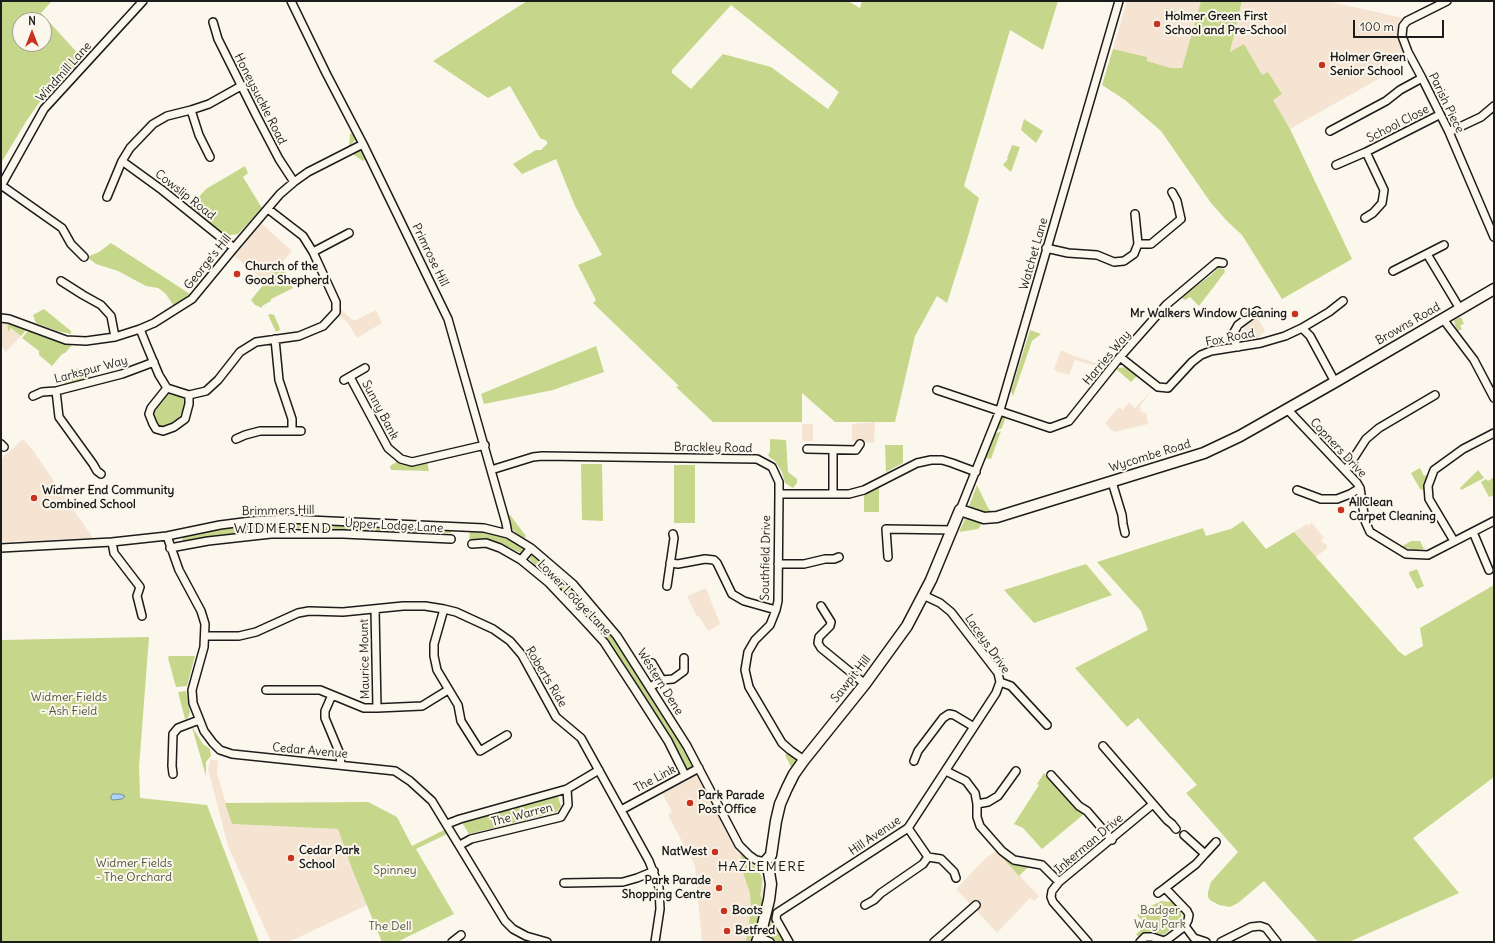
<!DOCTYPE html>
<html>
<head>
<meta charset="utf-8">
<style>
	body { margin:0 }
	#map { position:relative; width:1495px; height:943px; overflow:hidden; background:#fbf7ec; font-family:Delius,sans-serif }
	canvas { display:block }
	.frame { position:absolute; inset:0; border:2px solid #1c1c1c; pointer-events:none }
	.north { position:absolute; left:12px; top:12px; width:40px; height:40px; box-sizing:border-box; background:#fbf7ec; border:1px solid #a29f99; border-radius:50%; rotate:0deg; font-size:11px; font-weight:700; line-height:16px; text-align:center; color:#1c1c1c }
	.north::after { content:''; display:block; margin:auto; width:14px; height:18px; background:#c8321e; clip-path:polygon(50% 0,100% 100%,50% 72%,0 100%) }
	.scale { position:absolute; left:1353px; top:20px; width:91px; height:18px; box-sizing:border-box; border:2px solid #1c1c1c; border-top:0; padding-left:5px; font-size:12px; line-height:14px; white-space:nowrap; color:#1c1c1c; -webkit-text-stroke:3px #fbf7ec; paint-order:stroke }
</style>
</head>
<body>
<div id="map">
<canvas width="1495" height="943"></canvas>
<div class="frame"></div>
<div class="north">N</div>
<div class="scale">100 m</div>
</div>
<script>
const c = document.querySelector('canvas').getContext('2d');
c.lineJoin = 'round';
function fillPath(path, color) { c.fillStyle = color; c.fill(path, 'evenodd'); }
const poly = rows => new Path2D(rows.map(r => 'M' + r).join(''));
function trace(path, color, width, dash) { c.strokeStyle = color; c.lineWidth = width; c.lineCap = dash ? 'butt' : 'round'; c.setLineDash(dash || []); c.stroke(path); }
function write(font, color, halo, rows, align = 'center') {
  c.font = font + ' Delius,sans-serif'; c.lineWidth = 4; c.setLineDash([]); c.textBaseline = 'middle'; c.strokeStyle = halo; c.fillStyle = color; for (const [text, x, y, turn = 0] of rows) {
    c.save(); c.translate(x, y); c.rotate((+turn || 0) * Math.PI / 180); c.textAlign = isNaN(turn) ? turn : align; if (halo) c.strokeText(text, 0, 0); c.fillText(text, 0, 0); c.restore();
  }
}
fillPath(poly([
	[1127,1,1201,1,1182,68,1171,68,1146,61,1147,57,1113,49],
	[1242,1,1327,1,1403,18,1399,21,1398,33,1405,46,1405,53,1391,62,1384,69,1387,74,1290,129,1272,99,1268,73,1262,76,1230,52],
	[261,223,292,251,265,282,233,255],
	[340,308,352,320,356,320,376,310,382,323,357,338,348,323,338,315],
	[1256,315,1265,331,1260,335,1261,338,1250,340,1242,325],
	[2,322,7,323,8,332,11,328,21,336,6,352,1,344],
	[1061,350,1074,356,1105,366,1103,368,1075,360,1069,375,1058,372,1054,369],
	[1153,389,1140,406,1141,412,1146,413,1148,424,1114,432,1105,423,1119,407,1123,410,1129,402,1135,408],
	[875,422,874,443,852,441,852,424],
	[802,424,813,424,813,441,802,441],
	[23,439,32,449,93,538,1,542,1,459],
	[1312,523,1324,538,1321,541,1327,545,1327,548,1316,557,1294,532,1307,524,1308,526],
	[706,588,720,624,708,631,700,618,696,615,687,596],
	[211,759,218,761,217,773,232,824,338,829,352,869,367,905,289,942,271,942,228,846,208,769],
	[695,776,698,778,736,851,757,867,763,878,764,900,756,930,751,942,702,942,695,866,668,815,672,812,662,793],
	[996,851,1039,896,1034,901,1030,898,997,933,956,889,987,857]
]), '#f6e4d3');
fillPath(poly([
	[1,1,52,1,41,13,83,59,39,103,27,120,1,163],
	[20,20,44,20,44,44,20,44],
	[527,1,848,1,860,8,862,1,1058,1,1043,50,1010,30,964,186,979,198,967,240,947,303,937,296,915,336,895,422,835,422,802,393,802,422,713,422,676,387,679,386,593,303,596,300,578,265,602,255,575,206,556,159,522,174,513,164,536,150,541,150,547,144,547,141,540,138,510,86,488,98,433,61],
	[731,5,839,92,828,109,771,67,723,54,691,89,672,73,672,70],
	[1201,1,1242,1,1230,52,1244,44,1262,75,1268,72,1282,94,1273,100,1290,129,1352,259,1282,299,1242,235,1227,221,1211,203,1161,131,1125,100,1102,85,1113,49,1147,57,1147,61,1171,68,1182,68],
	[1166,8,1176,11,1174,18,1164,16],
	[1024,119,1043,131,1036,143,1021,130],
	[354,132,355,140,349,147,350,134],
	[1012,145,1020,147,1011,172,1003,165,1008,159,1007,158],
	[357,150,362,151,367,158,363,161,351,153],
	[245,166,248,173,243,177,262,208,238,234,225,236,190,207,206,189],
	[111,243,190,294,174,306,165,293,158,288,146,286,118,271,96,264,87,257,99,252],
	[282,262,283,265,282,266,293,288,271,299,271,301,262,306,262,308,255,305,251,300],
	[1218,268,1224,269,1225,272,1199,306,1190,297,1185,300,1182,298,1183,296,1211,275],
	[44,309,71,331,71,334,57,331,36,323,33,315],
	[271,314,274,315,279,326,280,330,276,332,268,315],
	[1461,317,1464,324,1460,325,1462,329,1458,331,1455,325,1454,320],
	[7,323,27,329,21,336,11,328,8,332],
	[29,330,57,341,73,344,65,353,62,354,52,366,39,355,39,351,22,338],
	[1030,330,1041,334,1032,341,1013,396,1011,391],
	[596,346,604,372,553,390,484,404,481,394],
	[1130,367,1138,375,1131,382,1115,368],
	[77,368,92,378,65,385,64,384],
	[170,392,182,395,186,402,185,408,179,417,169,425,161,427,155,423,153,417,153,411,164,396],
	[1002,415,1005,416,1005,419,1002,428,996,431],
	[1001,431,991,459,986,458,995,434],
	[770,439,786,440,788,472,797,479,797,483,793,488,785,483,782,472,775,461,768,456,770,451],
	[885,445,903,445,903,463,886,472],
	[398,461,407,463,427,462,429,471,391,470,390,466],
	[581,464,602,464,603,521,582,520],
	[674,465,695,465,695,523,674,523],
	[1420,468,1424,476,1431,472,1426,491,1420,489,1411,473],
	[1478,470,1484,478,1461,490,1460,488],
	[1494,477,1494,495,1489,497,1481,482,1486,479,1488,481],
	[977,485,988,508,992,512,997,512,988,514,974,510,969,506],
	[879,488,879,512,864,512,864,495],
	[510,515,526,536,524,540,512,529,508,516],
	[970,518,980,520,981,525,978,529,959,532,965,519],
	[269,521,384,525,451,530,451,533,392,533,280,530,238,534,183,542,182,535,228,525],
	[1243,521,1266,549,1294,532,1397,649,1397,650,1405,656,1423,646,1420,628,1494,585,1494,777,1413,838,1459,893,1349,942,1318,942,1264,881,1238,903,1230,907,1219,905,1210,900,1208,897,1208,892,1211,882,1238,852,1186,793,1197,785,1138,718,1127,727,1075,668,1148,630,1141,611,1097,562,1203,528,1206,536,1231,529],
	[470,530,498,535,522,545,525,550,521,553,496,542,469,540],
	[1411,541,1420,541,1424,549,1415,550,1401,547],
	[532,555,534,555,556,572,580,596,613,634,672,727,690,758,692,767,687,768,684,767,602,636,564,594,534,566,530,559,530,557],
	[1086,564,1112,595,1034,623,1004,590],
	[1417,569,1424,586,1417,589,1409,574,1409,572],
	[149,637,139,767,140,798,207,805,259,942,1,942,1,640],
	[169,656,195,656,187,686,176,687,168,658],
	[186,691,190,712,188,718,185,719,178,692],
	[192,727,193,728,203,744,210,749,211,756,206,762,206,776],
	[788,753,794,758,797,764,792,769,785,755],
	[1044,773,1078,811,1084,814,1042,849,1023,828,1014,824,1039,785,1037,784],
	[557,794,561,806,557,812,469,834,461,821],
	[368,802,397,817,412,846,444,830,447,834,416,849,454,914,397,942,382,942,352,869,338,829,232,824,225,803],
	[996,851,1009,861,1029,866,1019,876],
	[741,854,758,870,762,878,761,891,760,895,763,900,755,931,749,942,746,942,751,909,750,893,741,867,742,862],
	[1172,900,1181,911,1182,919,1180,921,1165,934,1162,935,1147,932,1138,937,1136,934,1146,926,1137,915,1149,907,1161,901,1170,902],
	[772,904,775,905,772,915,772,931,769,937,765,932],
	[773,917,786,942,777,942,772,938]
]), '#c6d78b');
const water = poly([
	[113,794,120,794,125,796,122,799,113,800,111,799,111,796,113,794]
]);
fillPath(water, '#acd6f7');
trace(water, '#728c9f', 1);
const street = poly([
	[291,1,326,73,363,144,448,319,506,523,508,534],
	[1447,1,1407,21,1403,26,1402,36,1408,52,1422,78,1449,132,1494,237],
	[213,22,218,39,256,115,279,159,294,182],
	[191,110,199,135,210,157],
	[1330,131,1386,101,1400,90,1422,78],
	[1449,132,1481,117,1494,106],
	[122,161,162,190,234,248],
	[1336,165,1366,152,1439,115],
	[1,185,62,228,71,244,84,257],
	[1,186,44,109,143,1],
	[107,197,122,161,130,148,153,124,167,116,191,110,209,104,241,86],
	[1135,214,1138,244],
	[1365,218,1373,213,1382,203,1384,190,1366,152],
	[1046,248,1068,253,1097,255,1114,262,1124,261,1134,254,1138,244,1151,244,1181,219,1177,201,1172,192],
	[313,252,349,233],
	[1427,254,1460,309],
	[1393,271,1444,245],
	[61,281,83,295,101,305,111,316,115,337],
	[1,318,9,319,66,340,86,341,115,337,140,329,154,323,192,299,234,248,280,194,294,182,308,172,363,144],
	[1443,319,1474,360,1494,398],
	[1302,328,1329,312,1343,301],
	[140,329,146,344,159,375,167,388,189,395,206,391,218,380,240,352,256,342,299,336,323,326,336,312,336,302,313,252,303,236,268,209],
	[275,339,279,380,292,419,292,431],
	[1238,347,1233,339,1233,334,1238,325,1257,311],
	[1120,357,1158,387,1168,388,1192,362,1201,355,1211,351,1261,343,1285,336,1302,328,1310,336,1335,382],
	[350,377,388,448,401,459,412,462,485,445],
	[344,380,365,368],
	[167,388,151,408,149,414,153,424,156,429,163,431,174,427,185,419,189,404,189,395],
	[937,390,1050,428,1069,421,1120,357,1166,305,1217,262,1223,263],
	[56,391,59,417,93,464,97,471,101,474],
	[33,396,42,392,56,391,122,374,154,362],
	[1287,409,1357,483,1360,488,1365,521,1370,532,1406,554,1428,555,1494,521],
	[236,439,245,435,260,431,301,431],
	[1,444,4,447],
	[807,449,856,450,860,444],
	[833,450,833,494],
	[491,470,533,457,542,456,757,459,772,467,779,482,779,494,849,494,864,490,917,463,931,460,942,460,952,463,976,472],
	[1346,470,1366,439,1379,428,1435,395],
	[1112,482,1122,515,1123,524,1125,533],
	[1297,490,1321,499,1337,499,1350,494,1360,488],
	[779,494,778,601,776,610,770,625,755,640,748,652,745,670,749,687,782,743,790,750,804,760],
	[960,510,1000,410,1119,1],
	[1473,532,1489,570],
	[167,536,179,570,201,611,205,624,204,647,192,690,193,703,204,731,213,743,220,750,232,754,395,771,410,781,432,801,505,921,513,929,526,936,547,942],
	[1454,541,1429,499,1428,486,1434,470,1463,449,1494,433],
	[112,542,114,553,140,587,137,596,142,616],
	[472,544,486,543,500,548,521,560,549,583,584,620,604,642,636,691,668,741,685,775],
	[1,548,112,542,167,536,220,525,251,521,287,519,484,528,508,534,531,548,573,584,617,636,687,746,739,845,749,855,756,860,765,862],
	[170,548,208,541,271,534,343,534,451,539],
	[888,557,886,529,953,530],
	[521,560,531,548],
	[670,563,678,564,705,559,714,560,717,563,732,594,744,601,776,610],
	[778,564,804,564,825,559,834,559,839,557],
	[667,586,674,538,673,534],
	[923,595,940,603,951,612,998,673,1000,682,1011,686,1047,725],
	[821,606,831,622,830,626,819,637,818,643,821,648,865,684],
	[375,609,377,708],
	[444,609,434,644,434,656,437,670,458,705,461,721,480,751,507,735],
	[205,636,239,636,256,632,298,613,309,611,343,612,403,606,425,606,444,609,456,612,493,629,510,641,522,655,556,717,581,738,649,861,659,887,660,909,655,942],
	[652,663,662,680],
	[650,687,662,680,673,679,684,671,684,658],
	[266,690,320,690,364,708,377,708,422,706,448,690],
	[332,695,325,711,325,718,340,754,341,765],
	[1103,746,1167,820,1172,824,1176,829],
	[914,761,918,751,943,718,949,714,954,715,974,727],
	[946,771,966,781,975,793,977,804,977,817,980,826,1002,851,1014,860,1042,865,1059,882],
	[173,774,172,766,173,734,178,728,199,720],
	[1051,775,1079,806,1087,811,1112,840],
	[977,804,988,802,998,796,1016,771],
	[621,810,699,768],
	[447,824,460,819,567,789,599,770],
	[908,828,928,857,941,859,954,872,956,878],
	[460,845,471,839,561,817,568,805,567,789],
	[1205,854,1216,842],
	[564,883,623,882,637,878,654,871],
	[1158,893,1165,888],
	[865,905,874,900,881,893,923,864,928,857],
	[1185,926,1194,938,1206,942],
	[759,937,770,942],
	[452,942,461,935],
	[789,942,776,919,777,913,908,828,996,693,1000,682],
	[934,942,976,905],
	[1088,942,1053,902,1051,897,1052,891,1059,882,1153,804],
	[1140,942,1145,937,1152,937,1164,941,1168,939,1185,926,1188,920,1189,915,1187,911,1165,888,1196,864,1205,854,1184,835],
	[1221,942,1251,927,1260,926,1266,928,1277,942]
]);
const secondary = poly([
	[757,942,762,928,769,900,771,884,769,872,765,862,771,855,776,821,780,804,787,788,794,774,804,760,865,684,907,626,931,580,960,510,984,518,997,517,1204,453,1240,436,1335,382,1494,289]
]);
trace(street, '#1c1c1c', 10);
trace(secondary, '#1c1c1c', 13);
trace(street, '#fbf7ec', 7);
trace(secondary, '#fbf7ec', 10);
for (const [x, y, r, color] of [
	[1157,24,4,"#c8321e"],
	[1322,65,4,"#c8321e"],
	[237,274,4,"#c8321e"],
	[1295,314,4,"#c8321e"],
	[34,498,4,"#c8321e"],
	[1341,510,4,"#c8321e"],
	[690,803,4,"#c8321e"],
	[715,852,4,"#c8321e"],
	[291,858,4,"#c8321e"],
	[719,888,4,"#c8321e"],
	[724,911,4,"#c8321e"],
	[727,931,4,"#c8321e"]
]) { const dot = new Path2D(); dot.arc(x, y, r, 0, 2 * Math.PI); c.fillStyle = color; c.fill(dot); trace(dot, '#fbf7ec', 1.5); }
write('bold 12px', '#1c1c1c', '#fbf7ec', [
	["Holmer Green First",1165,17],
	["School and Pre-School",1165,31],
	["Holmer Green",1330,58],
	["Senior School",1330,72],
	["Church of the",245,267],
	["Good Shepherd",245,281],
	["Mr Walkers Window Cleaning",1287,314,"right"],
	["Widmer End Community",42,491],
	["Combined School",42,505],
	["AllClean",1349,503],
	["Carpet Cleaning",1349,517],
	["Park Parade",698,796],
	["Post Office",698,810],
	["Cedar Park",299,851],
	["School",299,865],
	["NatWest",707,852,"right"],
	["Park Parade",711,881,"right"],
	["Shopping Centre",711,895,"right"],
	["Boots",732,911],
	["Betfred",735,931]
], 'left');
write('12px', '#1c1c1c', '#fbf7ec', [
	["Windmill Lane",64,72,-48],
	["Honeysuckle Road",260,99,63],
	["Parish Piece",1446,103,64],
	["School Close",1398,124,-27],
	["Cowslip Road",185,195,38],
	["Watchet Lane",1034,254,-74],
	["Primrose Hill",430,255,64],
	["George's Hill",208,262,-51],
	["Browns Road",1408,324,-30],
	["Fox Road",1230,338,-11],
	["Harries Way",1107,358,-50],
	["Larkspur Way",91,370,-15],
	["Sunny Bank",380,410,62],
	["Brackley Road",713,448,1],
	["Copners Drive",1338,448,47],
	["Wycombe Road",1150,456,-17],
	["Brimmers Hill",278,511,-1],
	["Upper Lodge Lane",394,526,3],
	["Southfield Drive",766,558,-89],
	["Lower Lodge Lane",574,598,46],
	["Laceys Drive",987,644,55],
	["Maurice Mount",365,659,-91],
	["Roberts Ride",546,677,59],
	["Sawpit Hill",851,679,-52],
	["Western Dene",660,682,58],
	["Cedar Avenue",310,751,5],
	["The Link",655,779,-28],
	["The Warren",522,815,-14],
	["Hill Avenue",875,836,-34],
	["Inkerman Drive",1089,844,-40]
]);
write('12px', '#4f543d', '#fbf7ec', [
	["Widmer Fields",69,698],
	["- Ash Field",69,712],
	["Widmer Fields",134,864],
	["- The Orchard",134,878],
	["Spinney",395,871],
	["Badger",1160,911],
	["Way Park",1160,925],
	["The Dell",390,927]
]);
c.letterSpacing = '1px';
write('14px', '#1c1c1c', '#fbf7ec', [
	["WIDMER END",283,529],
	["HAZLEMERE",762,867]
]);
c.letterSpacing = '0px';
</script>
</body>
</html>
